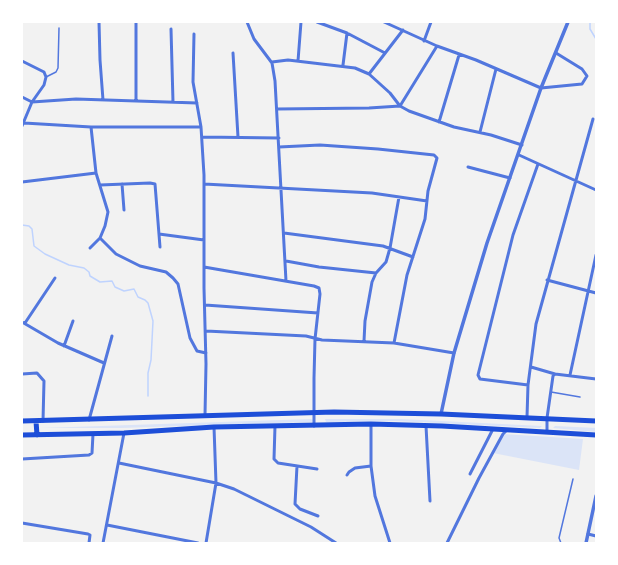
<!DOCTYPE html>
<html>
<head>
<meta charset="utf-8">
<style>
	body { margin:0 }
	#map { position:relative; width:618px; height:565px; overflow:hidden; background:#f2f2f2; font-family:"Noto Sans",sans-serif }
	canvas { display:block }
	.frame { position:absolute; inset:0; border:23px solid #fff; pointer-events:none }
</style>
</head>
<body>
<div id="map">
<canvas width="618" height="565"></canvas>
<div class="frame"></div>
</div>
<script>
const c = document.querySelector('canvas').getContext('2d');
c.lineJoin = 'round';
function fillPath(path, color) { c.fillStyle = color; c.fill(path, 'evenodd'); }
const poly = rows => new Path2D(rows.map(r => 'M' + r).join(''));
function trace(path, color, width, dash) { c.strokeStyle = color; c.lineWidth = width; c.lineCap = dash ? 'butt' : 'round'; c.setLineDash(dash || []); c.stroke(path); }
fillPath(poly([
	[311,419,313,420,312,422,121,428,41,428],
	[325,419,401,419,542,426,540,428,395,421,326,422],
	[555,426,596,428,596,432,553,428],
	[503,434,583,439,579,470,493,453]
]), '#dbe4f7');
trace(poly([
	[590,22,590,29,596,39],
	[22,225,29,226,32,229,34,246,45,254,69,265,84,268,89,272,90,276,100,282,112,281,115,287,124,291,134,289,138,297,145,300,148,303,153,321,151,360,148,373,148,396]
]), '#bfd3fe', 1.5);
trace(poly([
	[46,77,56,72,58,68,59,28],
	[551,392,580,397],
	[561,543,559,538,573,479]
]), '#5277de', 1.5);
trace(poly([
	[99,22,100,60,103,100],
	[136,22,136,100],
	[247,22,254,39,272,63,275,81,286,281],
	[317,22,347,33,385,53],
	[384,22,437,46,476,60,541,88,582,84,587,76,582,69,556,53],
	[171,29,173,102],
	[194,34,193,82,201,127,204,175,204,288,206,364,205,415],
	[424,41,431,22],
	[233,53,238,137],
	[22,61,44,72,46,77,44,85,32,102,22,126],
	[298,61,301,22],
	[272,62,288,60,355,68,369,74,390,93,400,106,409,111,454,127,491,135,522,145],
	[343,65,347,33],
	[369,74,403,30],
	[22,97,32,102,76,99,197,103],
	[277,109,369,108,400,106,437,46],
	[439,122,459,55],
	[24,123,91,127,201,127],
	[480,132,496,69],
	[202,137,279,138],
	[279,147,320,145,378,149,434,155,437,158,428,191,425,219,407,275,394,343],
	[519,155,596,190],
	[468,167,510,178],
	[22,182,96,173],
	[122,184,124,210],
	[204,184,372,193,427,201],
	[100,185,150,183,155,184,160,247],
	[284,233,383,246,413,257],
	[159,234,204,240],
	[100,238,116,254,140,266,166,272,173,278,178,284,190,338,197,351,206,353],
	[90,248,100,238,105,226,108,212,96,173,91,127],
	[286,261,319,267,376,273],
	[204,267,314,286,319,288,320,294,315,339,314,378,314,426],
	[547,280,596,293],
	[205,305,318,313],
	[22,322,58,343,104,363],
	[25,323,55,278],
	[206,331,306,336,322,340,394,343,454,353],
	[364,341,365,321,372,282,376,273,386,262,390,248,399,197],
	[64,346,73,321],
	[531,367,555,374],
	[22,374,37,373,44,381,43,421],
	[570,375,596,255],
	[528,385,480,379,478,375,513,235,538,164],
	[527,417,528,385,536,324,593,119],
	[89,420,112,336],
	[371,424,371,466,375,496,390,543],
	[275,426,274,459,278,463,317,469],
	[426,426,430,501],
	[547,432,547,418,553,376,555,374,596,379],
	[22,459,89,455,92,453,93,434],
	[119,463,216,483,234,489,311,527,336,543],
	[297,466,295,504,300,509,318,516],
	[470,474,493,429],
	[347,475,349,472,355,468,371,466],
	[22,523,88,534,90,535,89,543],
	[107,525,198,543],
	[588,534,596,536],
	[103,543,124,433],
	[206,543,216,483,214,427],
	[447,543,479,478,503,434,507,430]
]), '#5277de', 3);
trace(poly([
	[441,414,454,353,487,243,541,88,568,22],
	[586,543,596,496]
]), '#5277de', 3.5);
trace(poly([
	[22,421,334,412,441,414,596,421],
	[36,421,37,435],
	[22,435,124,433,214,427,371,424,442,426,596,435]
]), '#1d4ed8', 5);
</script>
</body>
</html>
